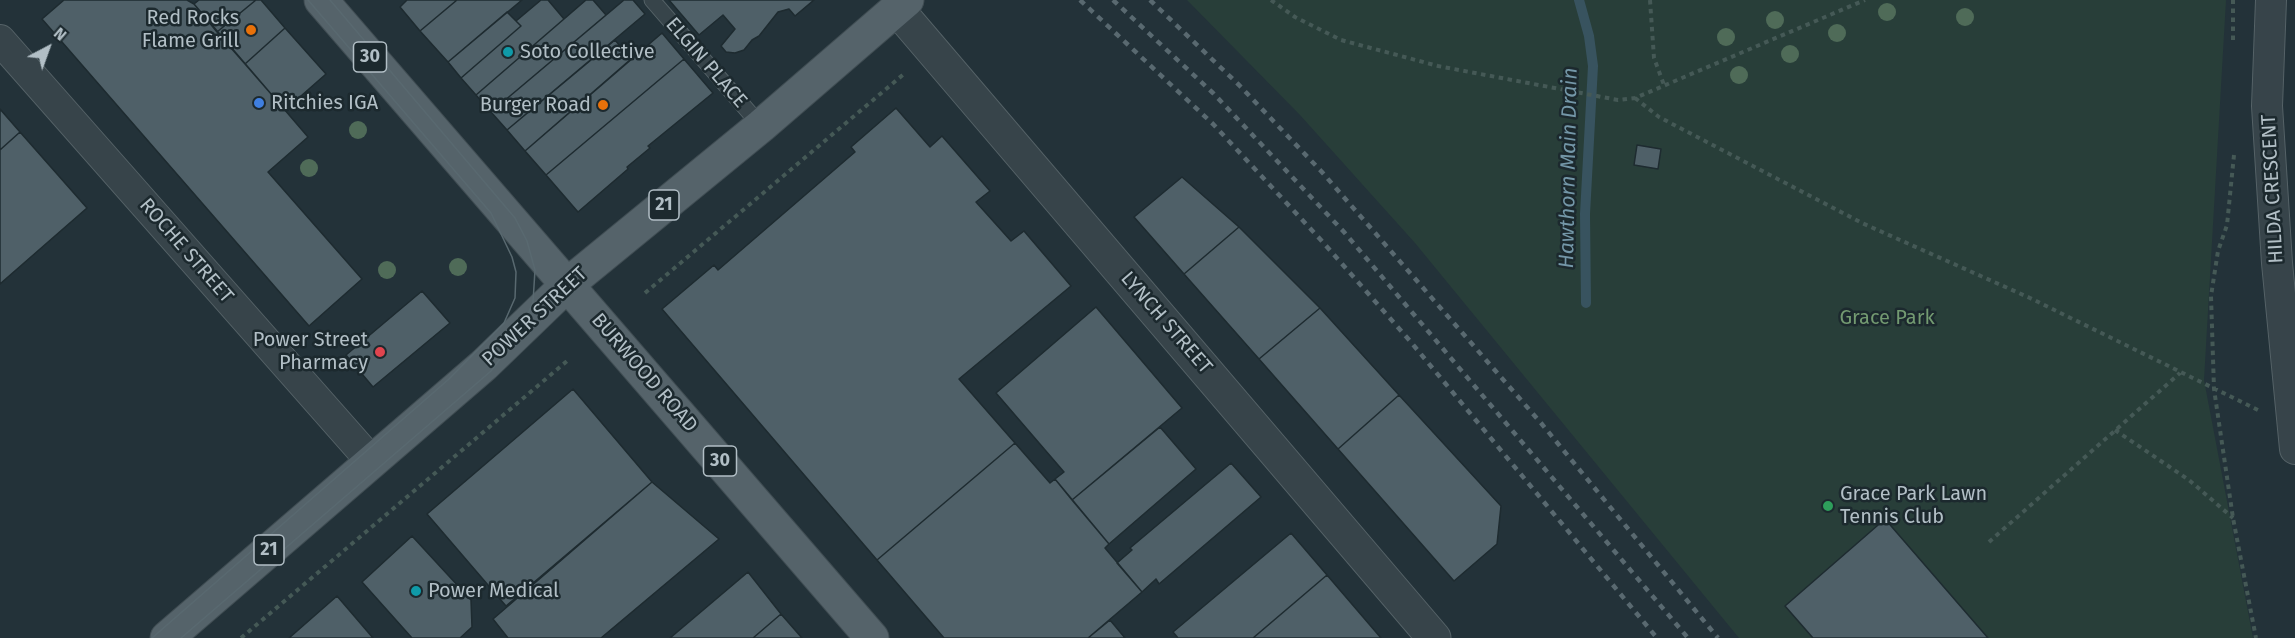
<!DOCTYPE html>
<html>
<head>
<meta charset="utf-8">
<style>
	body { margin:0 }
	#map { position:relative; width:2295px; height:638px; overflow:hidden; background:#233239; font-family:"Fira Sans",sans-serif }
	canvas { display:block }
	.north { position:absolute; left:18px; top:18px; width:60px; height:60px; -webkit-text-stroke:4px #1c292e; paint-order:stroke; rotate:41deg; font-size:16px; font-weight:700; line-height:24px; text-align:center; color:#b2bfc6 }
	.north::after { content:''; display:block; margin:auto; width:21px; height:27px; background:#b2bfc6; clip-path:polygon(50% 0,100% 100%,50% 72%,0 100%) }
</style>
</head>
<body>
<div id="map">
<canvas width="2295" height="638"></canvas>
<div class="north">N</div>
</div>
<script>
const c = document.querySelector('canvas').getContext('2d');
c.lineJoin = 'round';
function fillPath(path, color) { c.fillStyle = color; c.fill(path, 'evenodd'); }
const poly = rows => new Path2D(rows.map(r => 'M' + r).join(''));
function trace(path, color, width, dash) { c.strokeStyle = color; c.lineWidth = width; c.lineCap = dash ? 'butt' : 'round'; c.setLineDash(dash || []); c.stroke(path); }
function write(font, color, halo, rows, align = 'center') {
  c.font = font + ' "Fira Sans",sans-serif'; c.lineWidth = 5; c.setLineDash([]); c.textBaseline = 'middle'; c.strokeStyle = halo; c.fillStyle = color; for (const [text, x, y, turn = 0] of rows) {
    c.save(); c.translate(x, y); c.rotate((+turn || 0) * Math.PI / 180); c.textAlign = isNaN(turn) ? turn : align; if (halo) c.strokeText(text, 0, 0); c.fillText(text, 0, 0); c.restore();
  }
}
fillPath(poly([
	[1187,0,2226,0,2204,380,2253,638,1739,638,1415,243,1300,115]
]), '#283e39');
trace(poly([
	[1579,0,1589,36,1593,66,1585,214,1586,303]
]), '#38535f', 10);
const building = poly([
	[64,0,187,0,194,4,308,137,268,172,362,279,309,326,42,19,64,0],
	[199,0,256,0,217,32,194,4,199,0],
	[256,0,261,0,285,28,245,64,217,32,256,0],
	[407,0,457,0,420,31,400,7,407,0],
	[457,0,522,0,448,62,420,31,457,0],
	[541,0,548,0,564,19,476,95,461,78,521,26,516,21,541,0],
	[586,0,593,0,606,15,491,112,476,95,586,0],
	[624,0,633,0,645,14,507,130,491,112,624,0],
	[669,0,814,0,795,16,789,9,778,12,759,36,752,40,744,50,735,53,726,52,721,46,735,29,723,15,699,35,669,0],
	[507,12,521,26,461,78,448,62,507,12],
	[285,28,326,74,285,110,245,64,285,28],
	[662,33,684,59,546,175,525,151,662,33],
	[615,40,631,59,525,151,507,130,615,40],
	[684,59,713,93,648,146,650,148,627,167,628,169,578,212,546,175,684,59],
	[896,108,930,147,942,136,990,191,976,202,1011,241,1024,231,1071,286,959,379,1015,443,877,560,662,309,714,265,718,270,855,152,851,147,896,108],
	[0,109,20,132,0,150,0,109],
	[20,132,87,208,0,284,0,150,20,132],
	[1637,145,1661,149,1658,169,1634,165,1637,145],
	[1182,177,1239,227,1184,274,1134,217,1182,177],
	[1239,227,1320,308,1259,359,1184,274,1239,227],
	[422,291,450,323,373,387,346,355,422,291],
	[1096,307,1182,408,1072,500,1055,479,1064,472,996,393,1096,307],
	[1320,308,1399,395,1338,449,1259,359,1320,308],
	[573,389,652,482,506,606,427,514,573,389],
	[1399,395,1501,506,1497,544,1454,581,1338,449,1399,395],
	[1160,427,1196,469,1109,544,1072,500,1160,427],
	[1015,443,1050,483,1055,479,1109,544,1105,548,1142,592,1088,638,944,638,877,560,1015,443],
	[1231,463,1261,497,1159,584,1156,579,1142,592,1117,563,1132,550,1130,548,1231,463],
	[652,482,719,539,601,638,508,638,493,619,652,482],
	[1885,519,1988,638,1813,638,1785,606,1885,519],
	[1291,533,1327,575,1253,638,1178,638,1173,632,1291,533],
	[412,536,471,600,472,627,460,638,412,638,362,582,412,536],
	[748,572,781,614,753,638,670,638,748,572],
	[1327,575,1381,638,1253,638,1327,575],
	[337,596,373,638,289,638,337,596],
	[781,614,802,638,753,638,781,614],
	[1110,620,1125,638,1088,638,1110,620]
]);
fillPath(building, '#4f6068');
trace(building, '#1e2b30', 1.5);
const service = poly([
	[652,0,761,126]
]);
const minor = poly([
	[2271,0,2267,106,2277,263,2295,449],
	[0,40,372,462]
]);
const tertiary = poly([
	[897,9,1434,638]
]);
const primary = poly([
	[321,0,872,638],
	[167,638,484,365,568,284,761,126,907,0]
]);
trace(service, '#556267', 17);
trace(minor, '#556267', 32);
trace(tertiary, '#556267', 35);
trace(primary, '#404d53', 35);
trace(poly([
	[1271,0,1295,17,1341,40,1438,66,1618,100,1635,98,1865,0],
	[1650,0,1654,58,1664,85],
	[2233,40,2233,0],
	[1635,98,1659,117,1862,223,2030,298,2258,410],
	[2234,155,2227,225,2218,251,2211,296,2214,389,2233,518,2256,638],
	[645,293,905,73],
	[2115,430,2189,480,2233,518],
	[1989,542,2180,373],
	[241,638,567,361]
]), '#455956', 4, [4.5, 4.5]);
trace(service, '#37444a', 15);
trace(minor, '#37444a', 30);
trace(tertiary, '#37444a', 33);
trace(primary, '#55636a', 33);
trace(poly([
	[152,638,449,379,504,323,515,298,516,272,512,257,491,213,308,0],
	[181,638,491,371,520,333,533,302,535,270,527,241,515,218,330,0]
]), '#596970', 1.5);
trace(poly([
	[1080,0,1213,124,1320,239,1410,341,1657,638],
	[1113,0,1213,93,1344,232,1688,638],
	[1150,0,1239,85,1321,171,1541,423,1718,638]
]), '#596970', 4.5, [6, 6]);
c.fillStyle = '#4f6b58';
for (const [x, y] of [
	[1887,12],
	[1965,17],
	[1775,20],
	[1837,33],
	[1726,37],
	[1790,54],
	[1739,75],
	[358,130],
	[309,168],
	[458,267],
	[387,270]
]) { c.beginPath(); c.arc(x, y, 9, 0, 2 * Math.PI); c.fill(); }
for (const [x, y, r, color] of [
	[251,30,6,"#e8710a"],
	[508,52,6,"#0f9aa8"],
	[259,103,6,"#3f7fe0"],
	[603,105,6,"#e8710a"],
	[380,352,6,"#e0444e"],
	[1828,506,6,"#2e9e5b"],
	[416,591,6,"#0f9aa8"]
]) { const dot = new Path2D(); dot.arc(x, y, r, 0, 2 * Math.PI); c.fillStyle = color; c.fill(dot); trace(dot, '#1c292e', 2); }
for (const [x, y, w] of [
	[370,57,33],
	[664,205,30],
	[720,461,33],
	[269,550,30]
]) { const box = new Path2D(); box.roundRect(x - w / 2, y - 15, w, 30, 4.5); c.fillStyle = '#1c292e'; c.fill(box); trace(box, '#b2bfc6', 1.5); }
write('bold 18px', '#b2bfc6', null, [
	["30",370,57],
	["21",664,205],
	["30",720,461],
	["21",269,550]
]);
write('20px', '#b2bfc6', '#1c292e', [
	["Red Rocks",239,18,"right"],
	["Flame Grill",239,41,"right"],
	["Soto Collective",520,52],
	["Ritchies IGA",271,103],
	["Burger Road",591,105,"right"],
	["Power Street",368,340,"right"],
	["Pharmacy",368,363,"right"],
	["Grace Park Lawn",1840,494],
	["Tennis Club",1840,517],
	["Power Medical",428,591]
], 'left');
write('20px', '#b2bfc6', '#1c292e', [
	["ELGIN PLACE",706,63,49],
	["HILDA CRESCENT",2273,189,-93],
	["ROCHE STREET",186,251,49],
	["POWER STREET",535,317,-43],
	["LYNCH STREET",1166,323,49],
	["BURWOOD ROAD",644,373,49]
]);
write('20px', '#739a71', '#1c292e', [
	["Grace Park",1887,318]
]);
write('italic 21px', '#7497a8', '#1c292e', [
	["Hawthorn Main Drain",1569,168,-89]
]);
</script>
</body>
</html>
